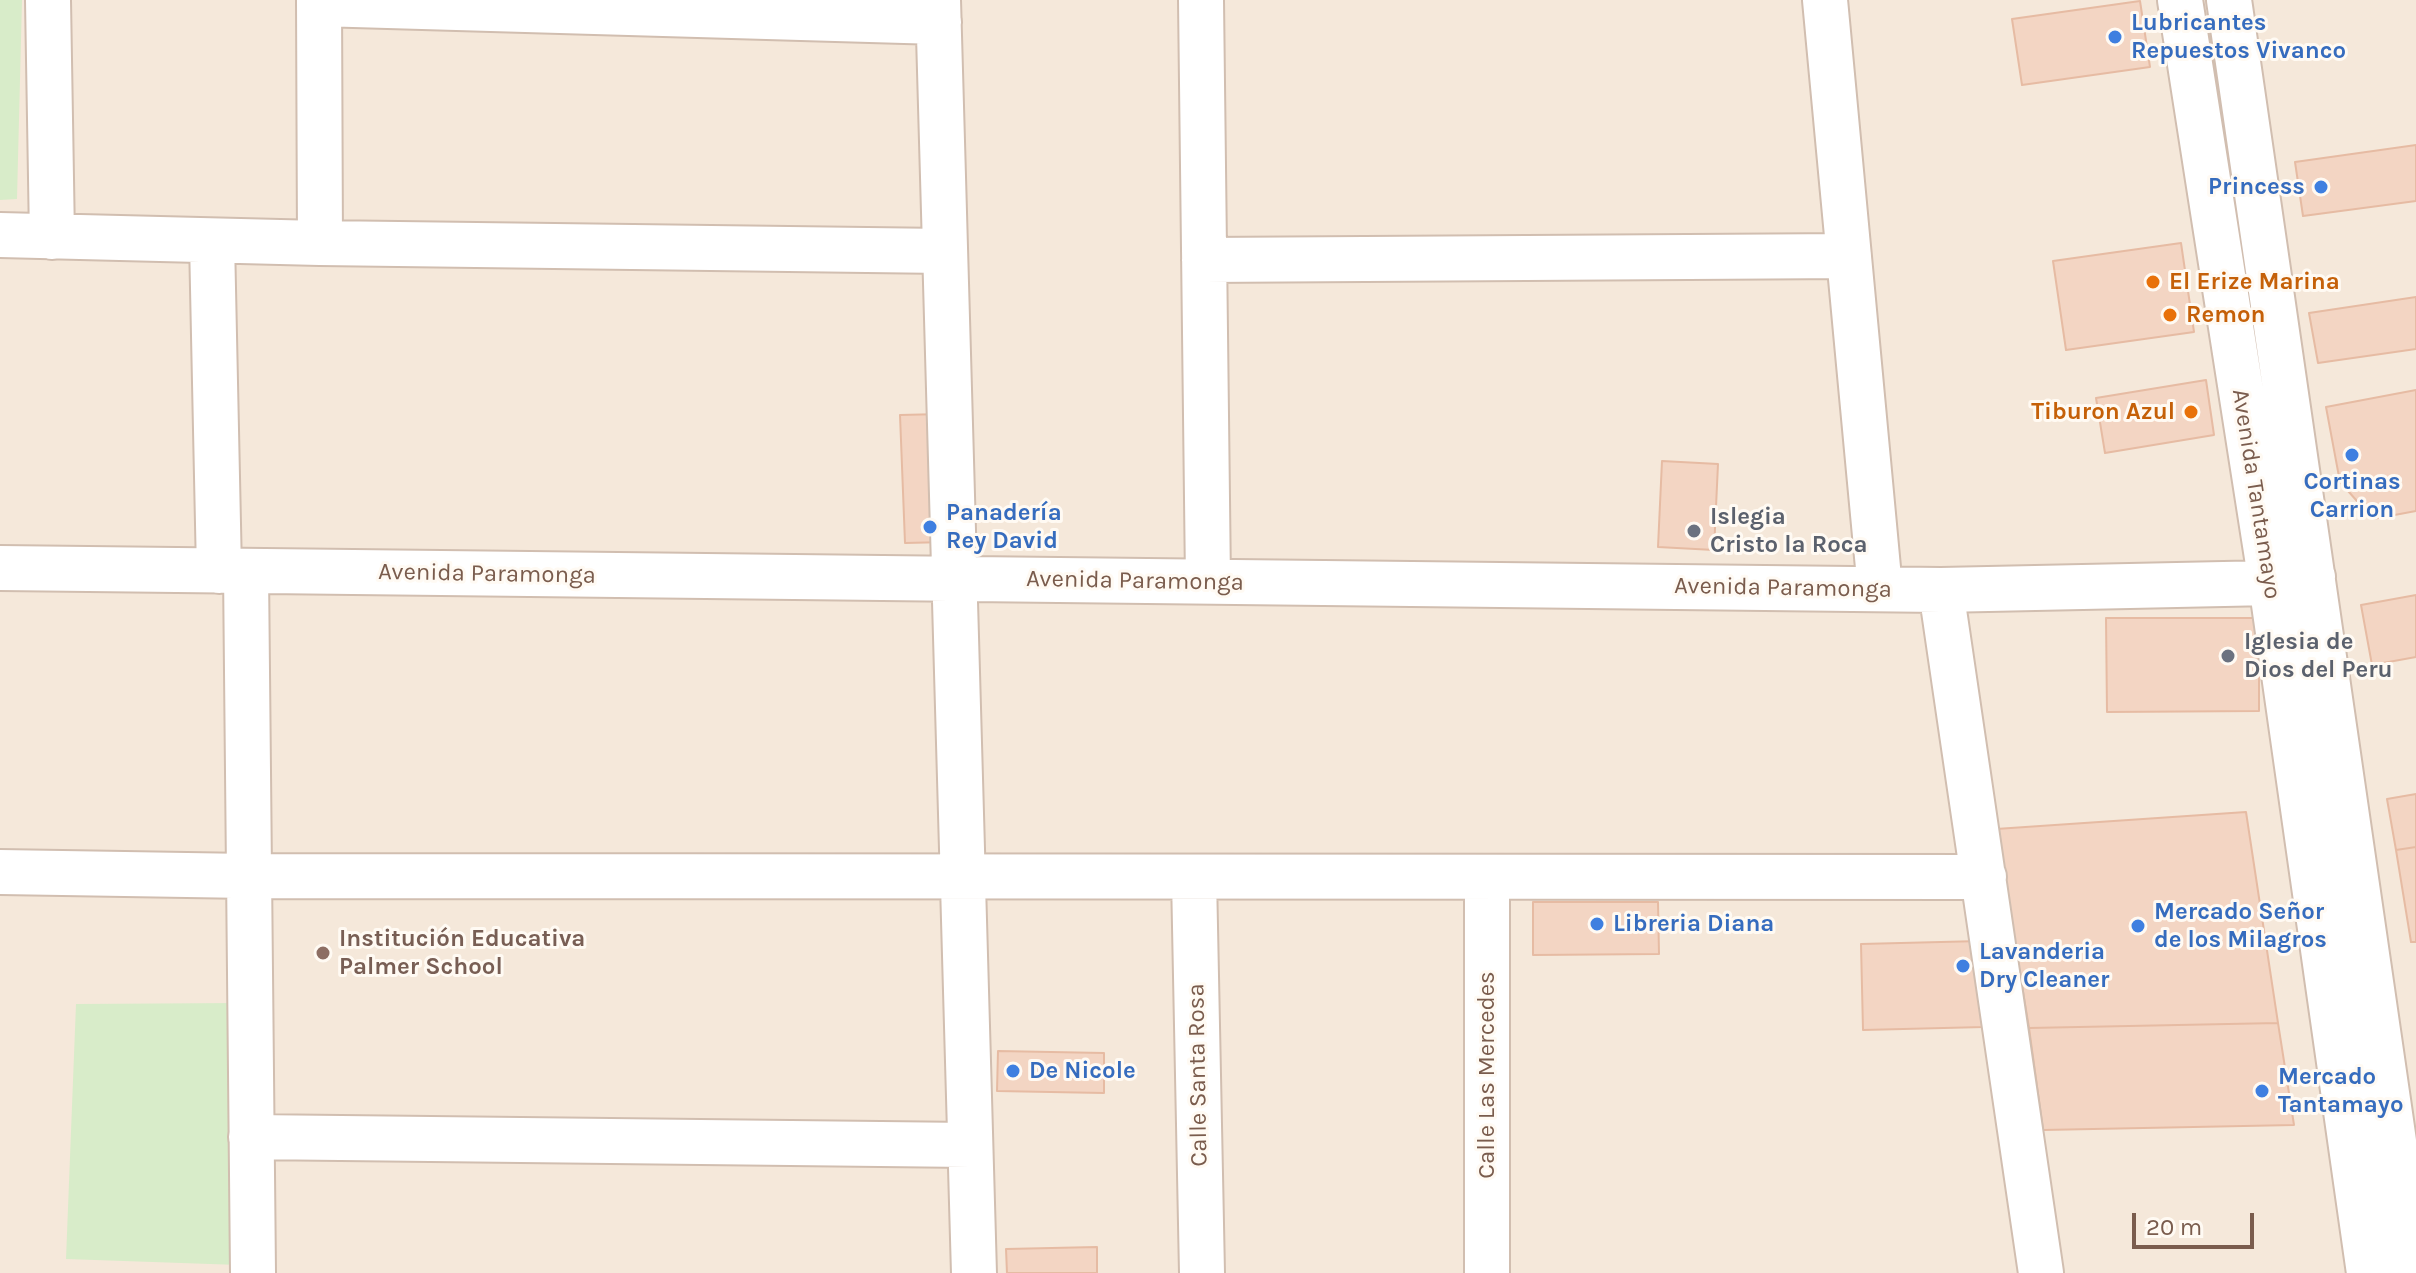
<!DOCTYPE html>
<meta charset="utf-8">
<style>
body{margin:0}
#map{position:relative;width:2416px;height:1273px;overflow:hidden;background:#fdf6ec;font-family:Karla,sans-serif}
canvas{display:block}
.scale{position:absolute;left:2132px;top:1213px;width:122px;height:36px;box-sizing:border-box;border:4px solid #7a5c4d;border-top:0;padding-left:10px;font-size:24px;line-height:28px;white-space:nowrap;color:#7a5c4d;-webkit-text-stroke:6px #fffaf3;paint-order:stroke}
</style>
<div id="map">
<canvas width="2416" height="1273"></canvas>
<div class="scale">20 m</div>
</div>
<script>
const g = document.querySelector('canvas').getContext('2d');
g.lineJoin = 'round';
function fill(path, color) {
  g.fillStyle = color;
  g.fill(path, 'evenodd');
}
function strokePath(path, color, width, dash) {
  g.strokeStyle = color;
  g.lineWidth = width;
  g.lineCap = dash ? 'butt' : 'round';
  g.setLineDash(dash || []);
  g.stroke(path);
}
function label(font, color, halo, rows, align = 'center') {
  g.font = font + ' Karla,sans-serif';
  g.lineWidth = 6;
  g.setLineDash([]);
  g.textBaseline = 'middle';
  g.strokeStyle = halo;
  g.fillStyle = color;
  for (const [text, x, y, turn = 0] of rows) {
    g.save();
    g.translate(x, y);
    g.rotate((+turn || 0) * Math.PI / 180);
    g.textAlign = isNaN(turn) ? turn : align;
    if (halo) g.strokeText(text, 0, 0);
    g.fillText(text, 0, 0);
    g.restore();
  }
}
const residential = new Path2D(`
 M0,0h2416v1273h-2416z`);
const green = new Path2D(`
 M0,0h22l-5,199 -17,1z
 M239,1003v262l-173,-6 10,-255z`);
const building = new Path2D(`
 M2140,1l10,66 -128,18 -10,-66z
 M2416,145v56l-113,15 -8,-54z
 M2181,243l13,89 -128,18 -13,-89z
 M2416,297v52l-98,14 -9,-50z
 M2206,380l8,55 -109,18 -9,-55z
 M2416,390v121l-43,8 -33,-37 -14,-75z
 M942,414l5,128 -42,1 -5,-128z
 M1662,461l56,3 -4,86 -56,-3z
 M2416,595v62l-44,8 -11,-60z
 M2106,618h153v93l-152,1z
 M2416,794v53l-20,3 -9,-51z
 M2246,812l32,211 -249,5 -33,-199z
 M2416,847v95h-5l-15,-92z
 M1533,902h125l1,52 -126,1z
 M1981,941l3,86 -121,3 -2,-86z
 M2278,1023l16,102 -251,5 -14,-102z
 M998,1051l106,2v40l-107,-2z
 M1097,1247v26h-90l-1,-24z`);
const minor = new Path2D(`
 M48,0l4,237
 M319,0l1,243
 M938,0l36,1273
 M1201,0l7,581
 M1825,0l55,589
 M2180,0l91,583 98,690
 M2229,0l184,1273
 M319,4l620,18
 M0,235l320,8 625,8
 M212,241l7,330
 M1204,260l645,-4
 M0,568l1941,22 330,-7 42,-6
 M246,571l7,702
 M1941,590l100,683
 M0,872l249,4 1735,1
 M1194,877l8,396
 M251,1137l719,8
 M1487,1273v-396`);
const markers = [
 [2115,37,8,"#3f7fe0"],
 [2321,187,8,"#3f7fe0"],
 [2153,282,8,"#e8710a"],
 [2170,315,8,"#e8710a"],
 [2191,412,8,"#e8710a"],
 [2352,455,8,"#3f7fe0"],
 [930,527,8,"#3f7fe0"],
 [1694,531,8,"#6b7280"],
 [2228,656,8,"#6b7280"],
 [1597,924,8,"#3f7fe0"],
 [2138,926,8,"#3f7fe0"],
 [323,953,8,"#8d6e63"],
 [1963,966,8,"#3f7fe0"],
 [1013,1071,8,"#3f7fe0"],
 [2262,1091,8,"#3f7fe0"]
];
const shopNames = [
 ["Lubricantes",2131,23],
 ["Repuestos Vivanco",2131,51],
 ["Princess",2305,187,"right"],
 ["Cortinas",2352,482,"center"],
 ["Carrion",2352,510,"center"],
 ["Panadería",946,513],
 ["Rey David",946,541],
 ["Mercado Señor",2154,912],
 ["de los Milagros",2154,940],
 ["Libreria Diana",1613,924],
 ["Lavanderia",1979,952],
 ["Dry Cleaner",1979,980],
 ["De Nicole",1029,1071],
 ["Mercado",2278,1077],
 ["Tantamayo",2278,1105]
];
const foodNames = [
 ["El Erize Marina",2169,282],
 ["Remon",2186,315],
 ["Tiburon Azul",2175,412,"right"]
];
const streetNames = [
 ["Avenida Tantamayo",2256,494,81],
 ["Avenida Paramonga",487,574,1],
 ["Avenida Paramonga",1135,581,1],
 ["Avenida Paramonga",1783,588,1],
 ["Calle Santa Rosa",1198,1075,-91],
 ["Calle Las Mercedes",1487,1075,-90]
];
const worshipNames = [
 ["Islegia",1710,517],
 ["Cristo la Roca",1710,545],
 ["Iglesia de",2244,642],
 ["Dios del Peru",2244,670]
];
const educationNames = [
 ["Institución Educativa",339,939],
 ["Palmer School",339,967]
];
fill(residential, '#f5e8da');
fill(green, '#d8ecc9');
fill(building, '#f3d5c3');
strokePath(building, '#e6bba3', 2);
strokePath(minor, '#d1beb0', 48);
strokePath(minor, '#fff', 44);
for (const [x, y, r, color] of markers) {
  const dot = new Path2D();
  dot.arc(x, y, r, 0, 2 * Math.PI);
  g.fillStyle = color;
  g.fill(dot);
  strokePath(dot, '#fffaf3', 3);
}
label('bold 24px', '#366cbe', '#fffaf3', shopNames, 'left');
label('bold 24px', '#c56008', '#fffaf3', foodNames, 'left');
label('24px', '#7a5c4d', '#fffaf3', streetNames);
label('bold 24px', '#5b616d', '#fffaf3', worshipNames, 'left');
label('bold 24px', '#785e54', '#fffaf3', educationNames, 'left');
</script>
